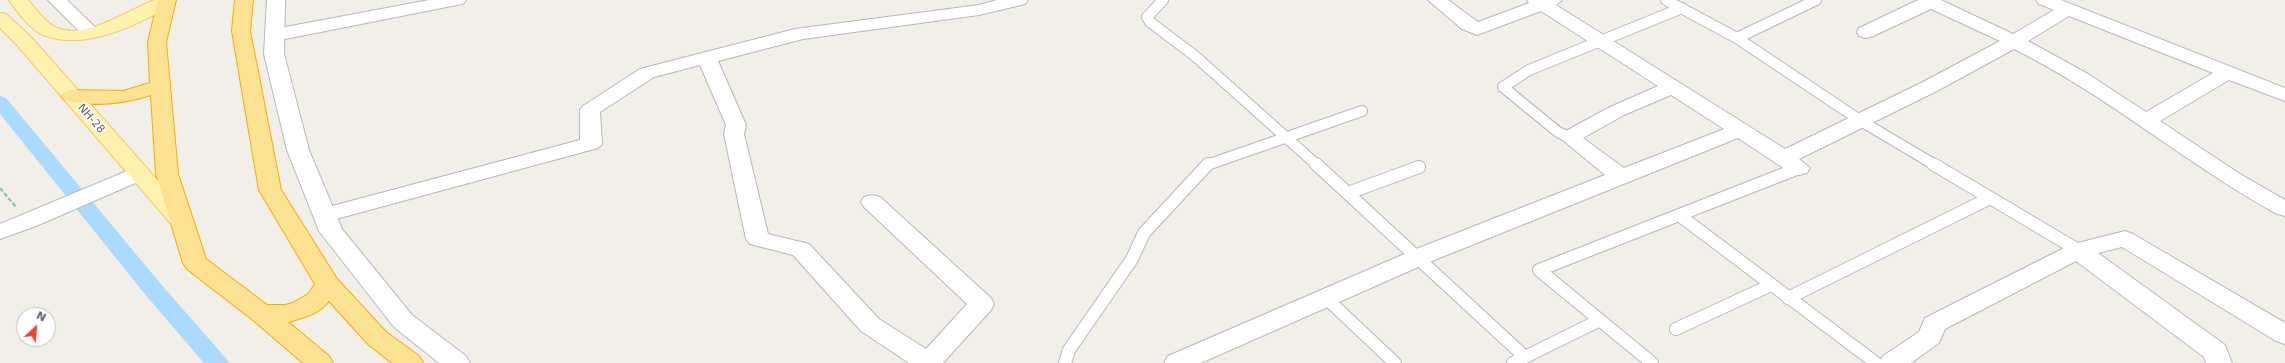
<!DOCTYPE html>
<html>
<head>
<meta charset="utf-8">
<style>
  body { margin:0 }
  #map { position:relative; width:2285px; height:363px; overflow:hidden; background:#f1efe8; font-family:"DejaVu Sans",sans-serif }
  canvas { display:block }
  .north { position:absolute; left:16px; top:307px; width:40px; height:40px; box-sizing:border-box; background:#fff; border:1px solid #bfc1c3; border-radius:50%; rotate:26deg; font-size:11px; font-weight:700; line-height:16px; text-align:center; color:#5f6368 }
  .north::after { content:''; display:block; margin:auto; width:14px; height:18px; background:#ea4335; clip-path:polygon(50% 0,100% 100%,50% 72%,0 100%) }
</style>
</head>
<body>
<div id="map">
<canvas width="2285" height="363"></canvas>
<div class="north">N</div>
</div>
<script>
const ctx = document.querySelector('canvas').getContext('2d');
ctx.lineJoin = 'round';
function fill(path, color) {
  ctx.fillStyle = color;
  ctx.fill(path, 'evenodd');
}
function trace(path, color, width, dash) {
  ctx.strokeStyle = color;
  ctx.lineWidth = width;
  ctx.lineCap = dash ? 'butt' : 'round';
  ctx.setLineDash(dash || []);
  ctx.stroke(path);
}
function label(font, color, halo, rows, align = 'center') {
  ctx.font = font + ' "DejaVu Sans",sans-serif';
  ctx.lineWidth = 3;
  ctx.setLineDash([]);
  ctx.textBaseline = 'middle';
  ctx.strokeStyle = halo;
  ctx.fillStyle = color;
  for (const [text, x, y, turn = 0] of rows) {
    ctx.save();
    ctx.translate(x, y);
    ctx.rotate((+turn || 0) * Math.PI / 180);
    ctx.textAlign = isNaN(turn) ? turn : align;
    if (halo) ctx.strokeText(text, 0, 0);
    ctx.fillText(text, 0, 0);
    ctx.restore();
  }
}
const canal = new Path2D(`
  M0 96 6 98 160 283 230 363H204L144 293 0 114Z`);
const path = new Path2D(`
  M0 188 16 207`);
const laneFar1 = new Path2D(`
  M1163 0 1147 17 1150 22 1195 56 1317 165
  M1666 0 1737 38 1861 121 1935 165
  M1737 38 1816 0
  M1569 137 1558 132 1503 87 1529 70 1682 8
  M1207 165 1362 111`);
const lane = new Path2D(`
  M1316 164 1525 357
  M1933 164 2078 250
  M1348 193 1419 167
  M1679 215 1876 363
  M1326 298 1395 363
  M1788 298 1990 198
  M1676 329 1771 285
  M1065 363 1069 350 1132 259 1144 233 1208 164
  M1513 363 1600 320
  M1652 363 1539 270 1799 168`);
const street = new Path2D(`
  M429 0H466L463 4 457 5 275 41 268 39 266 35 268 31 275 29Z
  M997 0H1028L1025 4 979 15 803 39 718 61 746 125 744 134 768 234 809 244 879 319 926 349 967 304 864 207 861 202 864 197 872 195 880 197 991 298 994 304 991 310 943 363H909L861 331 793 255 750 244 746 239 724 134 726 125 700 65 654 77 600 112 602 144 598 148 325 222 317 220 314 215 317 210 580 140V110L583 106 640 69 795 29 979 5Z
  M1428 0H1448L1478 22 1529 3 1527 0H1562L1556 5 1785 149 1921 83 2000 41 1931 9 1873 36 1866 38 1859 36 1857 32 1859 28 1918 0H1941L2013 34 2054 10 2039 4 2036 0H2061L2285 88V101L2229 80 2160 121 2240 174 2285 200V216L2277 214C2186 164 2107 95 2014 49L1935 92 1799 159 1810 168 1807 173 1799 175 1791 173 1738 138 1432 261 1201 363H1164L1168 356 1416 249 1605 175 1559 137 1562 133 1610 107 1658 86 1541 11 1477 35 1462 29ZM2069 16 2213 73 2146 112 2088 74 2028 41ZM1671 95 1724 129 1624 168 1583 138 1624 115Z
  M139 166 147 168 150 173 147 178 36 226 0 239V224Z
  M2125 231 2133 234 2285 323V344L2276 341 2122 247 2098 253 2225 345 2232 363H2206L2204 357 2076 261 1945 329 1939 343 1911 363H1879L1883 356 1919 332 1925 318 2070 245Z`);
const secondary = new Path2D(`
  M48 0H67L99 31 97 35 90 37 83 35Z
  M267 0H285L284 54 309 150 342 229 412 315 466 356 470 363H439L394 327 319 231 287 150 264 54Z`);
const primary = new Path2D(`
  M9 0H28C36 9 46 23 57 28 88 40 128 9 155 0 161 0 168 0 174 0L175 2C170 9 160 12 152 16 120 32 81 48 46 36 32 32 17 12 9 0Z
  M0 13 6 14 31 37 189 216 192 221 189 226 181 228 173 226 17 45 0 28Z`);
const highway = new Path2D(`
  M158 0H176L166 42 178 174 206 259 267 305H285L293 303 308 294 315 284 259 190 232 31 235 0H253L250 31 281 190 337 279 386 332 419 356 423 363H392L368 344 329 301C320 314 302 318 288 322L329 356 333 363H303L253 320 187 269 183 263 156 174 151 95C123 104 93 107 64 100L61 96 64 92 71 90 123 91 150 83 148 42Z`);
const streetNames = [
  ["NH-28",91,119,49]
];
fill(canal, '#aadaff');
trace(laneFar1, '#b5b8bc', 12);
trace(lane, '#b5b8bc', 14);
trace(street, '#b5b8bc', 2);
trace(secondary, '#b6babf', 2);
trace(primary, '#f2c960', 2);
trace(highway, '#f9ab00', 2);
trace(path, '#9cc7a9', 2.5, [4.5, 2]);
trace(laneFar1, '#fff', 10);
trace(lane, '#fff', 12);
fill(street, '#fff');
fill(secondary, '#fff');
fill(primary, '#fff2af');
fill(highway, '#fde293');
label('11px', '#5f6368', '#fff', streetNames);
</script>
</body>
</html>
